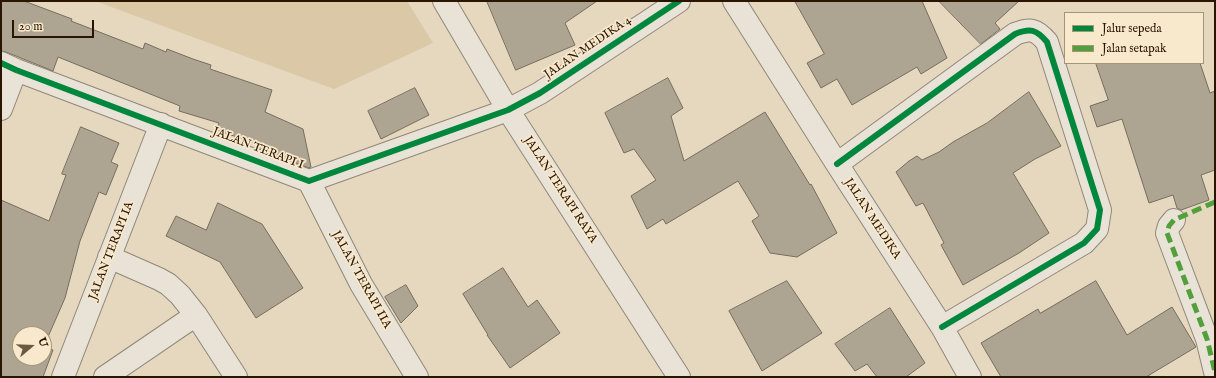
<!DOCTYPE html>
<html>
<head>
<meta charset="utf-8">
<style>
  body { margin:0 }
  #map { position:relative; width:1216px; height:378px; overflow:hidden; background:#e5d8bf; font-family:"IM FELL English",serif }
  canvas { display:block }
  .frame { position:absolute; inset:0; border:2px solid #291500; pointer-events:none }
  .legend { position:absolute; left:1064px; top:12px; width:140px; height:52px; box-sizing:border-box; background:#f8e8cc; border:1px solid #a5947a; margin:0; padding:5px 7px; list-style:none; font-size:12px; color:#291500 }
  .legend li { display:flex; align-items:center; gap:8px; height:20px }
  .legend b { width:20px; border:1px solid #a5947a }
  .north { position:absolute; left:12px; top:326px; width:40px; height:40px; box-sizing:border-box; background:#f8e8cc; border:1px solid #a5947a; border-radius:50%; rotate:71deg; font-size:11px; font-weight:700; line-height:16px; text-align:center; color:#291500 }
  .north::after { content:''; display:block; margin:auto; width:14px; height:18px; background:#6b5943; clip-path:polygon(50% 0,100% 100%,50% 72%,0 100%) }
  .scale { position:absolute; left:12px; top:20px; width:82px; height:18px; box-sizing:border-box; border:2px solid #291500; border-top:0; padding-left:5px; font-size:12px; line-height:14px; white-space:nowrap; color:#291500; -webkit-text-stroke:3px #f8e8cc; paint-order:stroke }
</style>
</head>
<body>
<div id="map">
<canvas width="1216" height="378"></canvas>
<div class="frame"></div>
<ul class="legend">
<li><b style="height:5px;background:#00873e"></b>Jalur sepeda</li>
<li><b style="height:5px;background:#51a03c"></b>Jalan setapak</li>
</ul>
<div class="north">U</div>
<div class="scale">20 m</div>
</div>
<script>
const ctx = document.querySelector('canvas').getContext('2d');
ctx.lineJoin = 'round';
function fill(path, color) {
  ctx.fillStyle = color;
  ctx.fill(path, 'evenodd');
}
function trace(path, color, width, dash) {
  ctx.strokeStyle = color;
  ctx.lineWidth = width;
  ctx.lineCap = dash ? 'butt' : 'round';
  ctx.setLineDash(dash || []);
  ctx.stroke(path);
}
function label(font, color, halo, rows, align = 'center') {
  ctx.font = font + ' "IM FELL English",serif';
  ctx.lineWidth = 3.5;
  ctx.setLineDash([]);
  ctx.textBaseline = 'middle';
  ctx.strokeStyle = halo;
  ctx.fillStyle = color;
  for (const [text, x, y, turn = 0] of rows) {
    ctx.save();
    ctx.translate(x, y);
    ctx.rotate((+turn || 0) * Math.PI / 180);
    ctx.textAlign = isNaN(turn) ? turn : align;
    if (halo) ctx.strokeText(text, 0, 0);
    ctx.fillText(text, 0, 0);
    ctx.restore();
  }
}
const green = new Path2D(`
  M95 1H407L433 43 334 89Z`);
const building = new Path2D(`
  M1 1H24L72 19 71 21 143 49 145 43 166 52 167 49 193 59 211 65 210 69 272 90 265 112 303 129 311 167 309 168 256 148 258 144 216 130 219 123 179 111 180 106 58 57 53 71 6 52 1 51Z
  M487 1H597L565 23 575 45 516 70Z
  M795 1H922L947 58 921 74 917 67 852 105 837 79 821 88 807 63 824 54Z
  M939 1H1019L995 23 1000 29 981 44Z
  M1096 63H1200L1210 93 1215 91V170L1201 175 1209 200 1181 210 1177 208 1173 195 1149 203 1122 119 1097 127 1090 106 1108 100Z
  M668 78 683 108 671 116 684 161 765 112 810 185 811 184 837 233 797 257 770 253 752 221 759 216 738 181 666 224 663 219 647 229 631 196 656 180 634 149 624 153 605 113Z
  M415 88 429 115 381 139 368 111Z
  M1029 92 1061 146 1035 159 1013 173 1049 233 1019 253 963 285 941 245 944 243 923 203 916 206 896 172 909 161 917 156 922 160 939 152 953 142 987 123Z
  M81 127 119 143 111 162 118 165 106 195 99 192 80 241 65 298 44 346 53 350 43 377H1V200L49 221 66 175 62 174ZM20 334H44V358H20Z
  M218 203 262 224 303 288 256 318 220 262 166 236 176 216 206 230Z
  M503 268 528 307 537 300 560 333 510 368 487 335H488L463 294Z
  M787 281 822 333 762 371 729 311Z
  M1096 281 1127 335 1172 307 1196 347 1146 377H1001L981 343 1038 309 1040 313Z
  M406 285 418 306 401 323 385 297Z
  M890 308 925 363 906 377H877L867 364 855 371 835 344Z`);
const street = new Path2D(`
  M444 1 508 110 679 377
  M734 1 837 164 942 327 970 377
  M1 63 16 70 309 181 508 110 540 93 679 1
  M1 109 16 70
  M837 164 1015 34C1030 28 1036 29 1047 42L1100 210 1097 229 1084 243 942 327
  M309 181 361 284 417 377
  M1174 220 1169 226 1167 233 1207 339 1215 372
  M109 257 159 279 168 284 180 295 196 315 236 377
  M63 377 161 124
  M105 377 196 315`);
const quiet = new Path2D(`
  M1215 202 1174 220 1169 226 1167 233 1207 339 1215 372`);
const cycleway = new Path2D(`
  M1 63 16 70 309 181 508 110 540 93 679 1
  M837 164 1015 34C1030 28 1036 29 1047 42L1100 210 1097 229 1084 243 942 327`);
const streetNames = [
  ["JALAN MEDIKA 4",588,48,-34],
  ["JALAN TERAPI I",258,149,21],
  ["JALAN TERAPI RAYA",560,190,57],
  ["JALAN MEDIKA",872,219,57],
  ["JALAN TERAPI IA",112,251,-69],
  ["JALAN TERAPI IIA",361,280,61]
];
fill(green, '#dac8a6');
fill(building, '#aea492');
trace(building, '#766d5d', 1);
trace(street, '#918777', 24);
trace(street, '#e9e2d6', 22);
trace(quiet, '#51a03c', 5, [10, 5]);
trace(cycleway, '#00873e', 6);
label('12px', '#291500', '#f8e8cc', streetNames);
</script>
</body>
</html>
